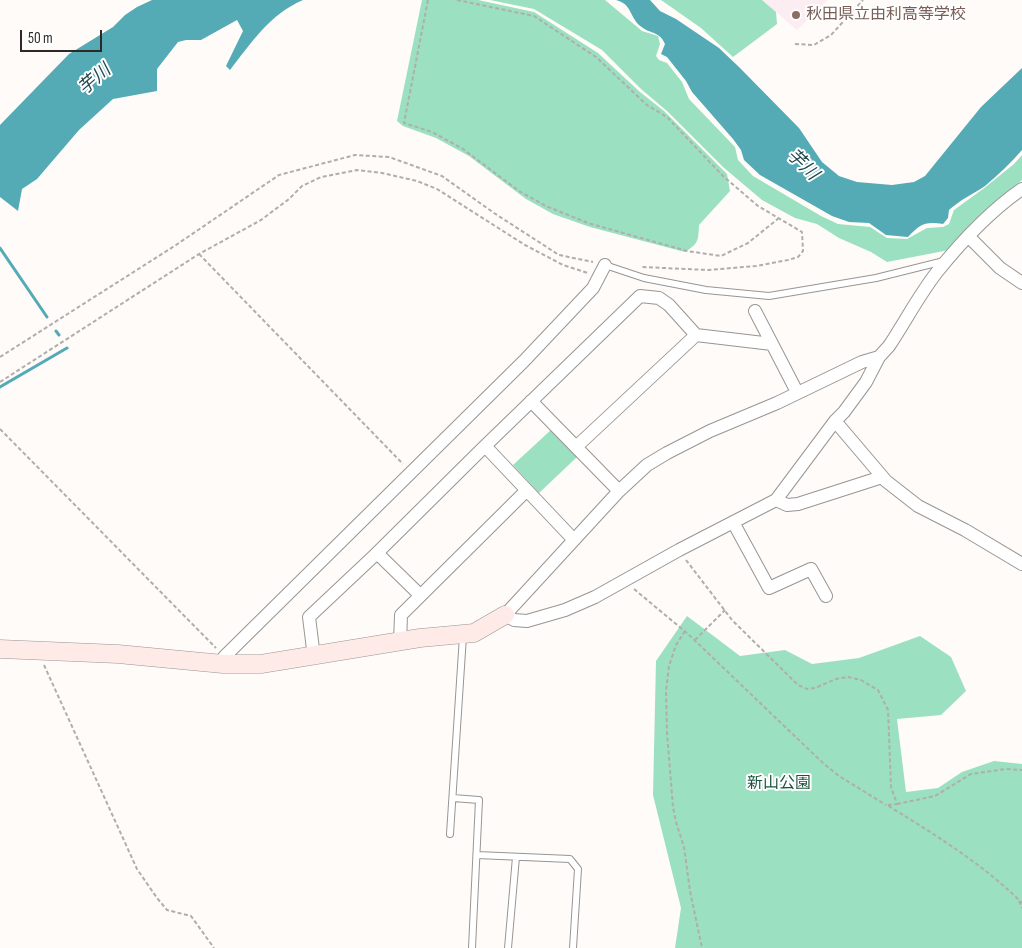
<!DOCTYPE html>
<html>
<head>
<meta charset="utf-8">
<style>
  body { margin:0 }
  #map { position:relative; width:1022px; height:948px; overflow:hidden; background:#fefbf8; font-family:"Sofia Sans Condensed",sans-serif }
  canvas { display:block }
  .scale { position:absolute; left:20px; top:30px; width:82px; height:22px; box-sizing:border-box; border:2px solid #2b2a29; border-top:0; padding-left:6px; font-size:15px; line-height:18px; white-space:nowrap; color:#2b2a29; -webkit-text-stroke:4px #fff; paint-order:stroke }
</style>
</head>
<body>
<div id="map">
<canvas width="1022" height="948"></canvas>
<div class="scale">50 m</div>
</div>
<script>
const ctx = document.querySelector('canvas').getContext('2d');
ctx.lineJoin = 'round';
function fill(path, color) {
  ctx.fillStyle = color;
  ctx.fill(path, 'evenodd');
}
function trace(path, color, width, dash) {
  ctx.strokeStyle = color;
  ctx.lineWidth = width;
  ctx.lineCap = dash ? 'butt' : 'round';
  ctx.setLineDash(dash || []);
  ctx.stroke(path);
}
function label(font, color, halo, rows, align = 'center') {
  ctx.font = font + ' "Sofia Sans Condensed","Noto Sans JP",sans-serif';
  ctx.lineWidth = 4;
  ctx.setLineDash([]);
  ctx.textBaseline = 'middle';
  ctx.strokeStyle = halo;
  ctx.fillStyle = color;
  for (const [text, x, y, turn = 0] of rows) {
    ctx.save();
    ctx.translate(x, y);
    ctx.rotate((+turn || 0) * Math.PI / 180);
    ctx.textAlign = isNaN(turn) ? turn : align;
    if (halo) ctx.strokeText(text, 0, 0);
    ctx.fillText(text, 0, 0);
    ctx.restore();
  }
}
const education = new Path2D(`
  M762 0H828L797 30Z`);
const green = new Path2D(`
  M422 0H478L534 12 598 53 640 92 664 111 727 174 730 191 699 225C698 241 699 243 685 252L590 227 553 214 526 199 469 156 436 138 403 126 397 121Z
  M490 0H605L642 31 658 36 660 44 656 56 659 60 667 63 682 82 689 99 735 147 738 160 753 176 821 216 838 224 870 227 887 238 907 239 927 228 943 227 949 224 954 210 983 189 1014 164 1022 155V180L986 210 949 250 887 262 871 252 839 238 817 224 795 218 762 200 723 167 667 111 641 89 602 50 534 9Z
  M661 0H762L776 12 777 24 733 57 701 28Z
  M552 429 577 457 539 493 513 465Z
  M687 616 740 656 785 650 812 664 859 658 920 636 951 657 966 691 941 715 897 719 906 792 938 788 962 772 994 761 1022 764V948H675L681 908 653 795 656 661Z`);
const water = new Path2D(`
  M152 0H303C270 14 252 42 230 70L226 66 243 31 237 20 201 40H186L178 42 157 69V91L113 99 79 130 37 179 22 189 18 211 0 197V125L69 54 113 27 125 15 137 7Z
  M616 0H650L660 11 676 19 719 48 740 68 799 128 822 162 839 176 857 182 892 185 914 182 925 176 981 107 1022 68V150C1011 163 998 175 985 186 973 194 960 200 949 210L948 218 943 224C925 221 920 224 908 237L886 235 869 223 849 222 832 216 760 175 744 160 741 150 733 139 692 92 686 81 667 57 661 54 665 44C660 32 652 34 643 28 628 18 634 5 616 0Z`);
const stream = new Path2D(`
  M0 248 47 317
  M56 331 59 335
  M0 387 67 348`);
const path = new Path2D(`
  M428 0 404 123 432 132 463 149 519 191 546 206 588 223 687 251 721 256 748 243 779 218
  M457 0 534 16 596 57 647 105 667 117 723 176 758 206 802 232 803 251 798 257 788 260 756 266 708 270 642 267
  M795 44 814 45 831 35 863 0
  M199 254 403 464
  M0 357 176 245 279 175 355 155 389 157 442 176 494 213 559 255 593 262
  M0 382 199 254 261 220 289 199 302 186 321 177 357 170 382 173 417 181 437 189 525 245 563 265 588 273
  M0 429 216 648
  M686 560 732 620 798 685 807 689 815 688 836 679 848 677 861 680 878 690 888 710 891 787 897 804 887 805C934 834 983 864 1022 903
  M634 589 688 634 824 764 839 776 886 805
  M685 631 676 645 669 666 666 691 667 733 673 807 676 822 684 847 690 891 702 948
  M695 640 725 610
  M44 665 137 869 157 898 167 910 191 916 214 948
  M897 804 935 796 971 774 1006 769 1022 770
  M1019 901 1022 908`);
const lane = new Path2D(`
  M605 265 644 278 706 290 769 296 876 278 944 261
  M453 798 479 800 472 948
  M450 834 463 636
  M477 855 570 859 578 869 573 948
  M508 948 516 857`);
const street = new Path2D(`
  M968 236 1000 268 1022 283
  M755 311 797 392
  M879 357 862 362 777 403 710 431 667 453 647 465 619 491 505 615 514 620 527 621 565 610 595 597 679 550 776 500 835 421 844 412 866 382 879 357 889 346C905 322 919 295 937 272 962 241 990 211 1022 189
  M531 401 619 491
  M835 421 886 481 918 506 965 530 1022 564
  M576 447 696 335
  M776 500 787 505 798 504 882 477
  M733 522 769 588 811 569 826 596
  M574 540 485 446 640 296 659 298 669 305 696 335 772 344
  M377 553 420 595
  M400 643 401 615 526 491
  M314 657 309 617 377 553 485 446
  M223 664 224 657 524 361 593 288 605 265`);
const secondary = new Path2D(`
  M0 649 118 654 223 664H261L420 638 474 633 505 615`);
const markers = [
  [796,15,5,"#8d6e63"]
];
const educationNames = [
  ["秋田県立由利高等学校",806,15]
];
const parkNames = [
  ["新山公園",779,784]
];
const waterNames = [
  ["芋川",95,80,-41],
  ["芋川",802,165,44]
];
fill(education, '#fcedf2');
fill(green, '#9be0c0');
fill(water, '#54abb6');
trace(stream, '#54abb6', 3);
trace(lane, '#989593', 8);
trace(street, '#989593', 14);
trace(secondary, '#989593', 19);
trace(path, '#b0aeac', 2, [4, 2.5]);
trace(lane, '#fff', 6);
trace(street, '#fff', 12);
trace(secondary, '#feeae6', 18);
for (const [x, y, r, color] of markers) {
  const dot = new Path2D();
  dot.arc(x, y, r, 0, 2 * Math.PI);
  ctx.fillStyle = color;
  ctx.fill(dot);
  trace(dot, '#fff', 2);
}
label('16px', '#785e54', '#fff', educationNames, 'left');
label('16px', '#1c543e', '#fff', parkNames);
label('italic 18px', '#21494e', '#fff', waterNames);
</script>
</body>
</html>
